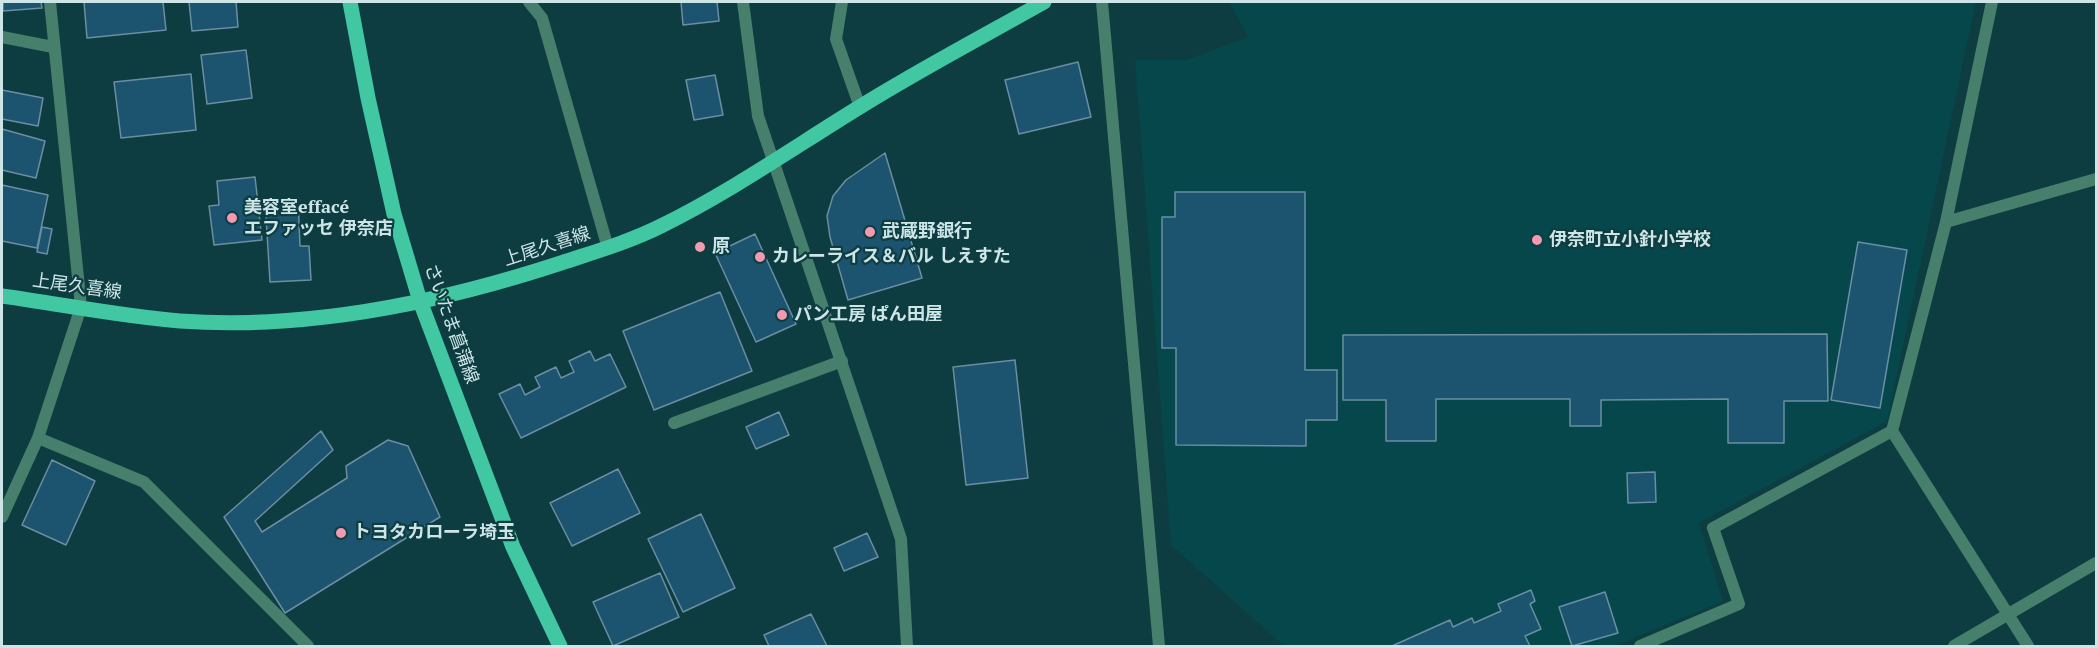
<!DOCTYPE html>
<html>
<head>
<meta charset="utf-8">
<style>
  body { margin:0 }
  #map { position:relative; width:2098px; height:648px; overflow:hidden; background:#0d3d41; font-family:"PT Serif",serif }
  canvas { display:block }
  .frame { position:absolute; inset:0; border:3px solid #cde5e7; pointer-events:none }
</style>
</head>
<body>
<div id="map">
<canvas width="2098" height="648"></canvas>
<div class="frame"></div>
</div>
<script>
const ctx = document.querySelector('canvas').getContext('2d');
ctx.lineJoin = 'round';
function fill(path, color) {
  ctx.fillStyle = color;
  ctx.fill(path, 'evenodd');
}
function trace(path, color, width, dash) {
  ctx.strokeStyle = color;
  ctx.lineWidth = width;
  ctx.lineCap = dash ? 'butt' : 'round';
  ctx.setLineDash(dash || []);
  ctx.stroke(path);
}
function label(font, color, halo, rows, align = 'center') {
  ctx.font = font + ' "PT Serif","Noto Sans JP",serif';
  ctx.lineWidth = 4.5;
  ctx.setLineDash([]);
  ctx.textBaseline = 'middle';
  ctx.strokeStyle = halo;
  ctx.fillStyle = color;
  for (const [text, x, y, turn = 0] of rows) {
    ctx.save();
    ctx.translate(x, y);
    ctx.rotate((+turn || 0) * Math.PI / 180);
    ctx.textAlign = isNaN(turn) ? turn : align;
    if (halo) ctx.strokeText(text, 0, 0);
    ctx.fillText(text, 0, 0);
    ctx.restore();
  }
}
const built = new Path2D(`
  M1229 2H1976L1887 421 1699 523 1723 601 1614 646H1284L1171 545 1135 60H1186L1248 37Z`);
const building = new Path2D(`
  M3 2H41L42 8 3 11Z
  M84 2H163L166 30 87 38Z
  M189 2H236L238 27 192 31Z
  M681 2H717L719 21 683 25Z
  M246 50 252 98 207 104 201 55Z
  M1078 62 1091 117 1019 134 1005 80Z
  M191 74 196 130 121 138 114 82Z
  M715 75 723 115 694 120 686 80Z
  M2 90 43 98 38 126 2 119Z
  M2 129 45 141 36 178 2 170Z
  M885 153 922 278 848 300 830 237 827 216 833 196 846 180Z
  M255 177 262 240 214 245 209 206 219 205 217 181Z
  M2 185 48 195 37 248 2 241Z
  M1175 192H1305V370H1337V420H1306V446L1176 445V348H1162V217H1175Z
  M298 198 300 246H309L311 280 270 282 265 200Z
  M42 227 52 229 47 254 37 252Z
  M755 234 796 324 756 342 715 253Z
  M1858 242 1907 250 1880 408 1831 400Z
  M720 292 752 371 654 410 623 331Z
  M1827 334 1828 401H1784V443H1728V399L1601 400V426H1570V399H1436V441H1386V400H1343V335Z
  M590 351 595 361 610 354 626 387 521 438 499 394 520 384 525 395 540 387 535 377 556 367 561 378 574 372 569 361Z
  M1015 360 1028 478 966 485 953 367Z
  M779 412 789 435 756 449 746 427Z
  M321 431 333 450 255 521 262 532 347 478 346 466 388 440 408 446 440 517 285 613 224 517Z
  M52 460 95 481 66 545 22 525Z
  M618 469 640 513 572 546 550 503Z
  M1655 472 1656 502 1628 503 1627 473Z
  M701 514 735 588 683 612 648 539Z
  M867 533 878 557 844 571 834 548Z
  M660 573 679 617 613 646 593 602Z
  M1531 590 1535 601 1530 604 1541 629 1525 636 1530 646H1392L1450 620 1453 627 1472 618 1474 623 1501 611 1498 604Z
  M1605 592 1618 633 1572 646 1559 607Z
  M811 614 827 646H769L764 635Z`);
const minor = new Path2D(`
  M529 2 542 18 608 248
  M743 2 758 116 901 539 907 646
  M842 2 836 39 860 107
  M1102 2 1159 646
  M1992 2 1946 222 1892 431 2028 646
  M2 37 53 47
  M1946 222 2096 179
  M674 423 842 361
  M38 438 144 482 308 646
  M2 517 38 438 81 307 50 2
  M1640 646 1739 604 1713 528 1892 431
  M1954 646 2096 563`);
const primary = new Path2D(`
  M350 2 368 98 394 214 420 301 513 547 560 646
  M2 296C60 304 120 316 180 321 306 330 442 302 561 263 594 252 629 242 661 226 730 192 793 148 858 108 919 70 982 37 1044 2`);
const markers = [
  [232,218,6,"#f29aaf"],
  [870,232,6,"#f29aaf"],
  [1537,240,6,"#f29aaf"],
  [700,247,6,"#f29aaf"],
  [760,257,6,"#f29aaf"],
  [782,315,6,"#f29aaf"],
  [341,533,6,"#f29aaf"]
];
const poiNames = [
  ["美容室effacé",244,208],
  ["エファッセ 伊奈店",244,229],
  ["武蔵野銀行",882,232],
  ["伊奈町立小針小学校",1549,240],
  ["原",712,247],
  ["カレーライス＆バル しえすた",772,257],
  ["パン工房 ぱん田屋",794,315],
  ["トヨタカローラ埼玉",353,533]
];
const streetNames = [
  ["上尾久喜線",547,247,-18],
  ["上尾久喜線",77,287,8],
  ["さいたま菖蒲線",451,324,70]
];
fill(built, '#05474b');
fill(building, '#1c536e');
trace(building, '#6b8ea3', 1.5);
trace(minor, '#467f6c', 12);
trace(primary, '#41c7a1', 15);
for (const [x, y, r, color] of markers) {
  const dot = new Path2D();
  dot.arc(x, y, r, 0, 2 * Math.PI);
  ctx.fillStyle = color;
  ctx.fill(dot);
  trace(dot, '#0d3d41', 2);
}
label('bold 18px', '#cde5e7', '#0d3d41', poiNames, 'left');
label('18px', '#cde5e7', '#0d3d41', streetNames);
</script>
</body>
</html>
